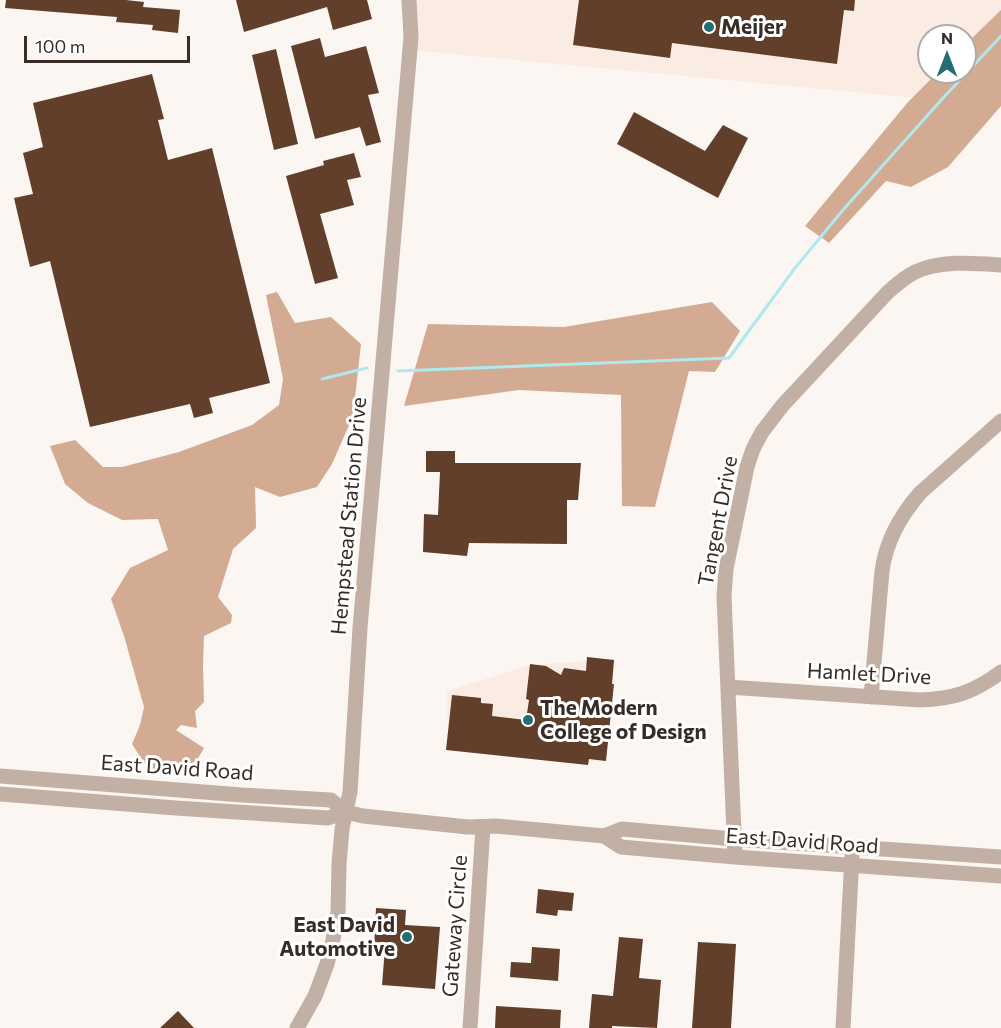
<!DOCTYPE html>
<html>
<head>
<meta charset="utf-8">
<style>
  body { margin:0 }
  #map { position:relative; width:1001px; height:1028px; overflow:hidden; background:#fcf6f3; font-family:Commissioner,sans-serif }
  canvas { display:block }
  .north { position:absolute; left:917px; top:24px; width:60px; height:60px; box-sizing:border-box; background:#fff; border:2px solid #afaba8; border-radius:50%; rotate:0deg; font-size:16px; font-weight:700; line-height:24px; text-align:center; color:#382d26 }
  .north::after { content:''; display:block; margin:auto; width:21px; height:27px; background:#236e73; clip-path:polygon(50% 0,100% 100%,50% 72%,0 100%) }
  .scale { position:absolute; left:24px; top:36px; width:166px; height:27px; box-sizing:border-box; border:3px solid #382d26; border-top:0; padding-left:8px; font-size:18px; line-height:21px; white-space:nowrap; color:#382d26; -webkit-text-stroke:4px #fff; paint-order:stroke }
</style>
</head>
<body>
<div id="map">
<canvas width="1001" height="1028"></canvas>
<div class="north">N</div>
<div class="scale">100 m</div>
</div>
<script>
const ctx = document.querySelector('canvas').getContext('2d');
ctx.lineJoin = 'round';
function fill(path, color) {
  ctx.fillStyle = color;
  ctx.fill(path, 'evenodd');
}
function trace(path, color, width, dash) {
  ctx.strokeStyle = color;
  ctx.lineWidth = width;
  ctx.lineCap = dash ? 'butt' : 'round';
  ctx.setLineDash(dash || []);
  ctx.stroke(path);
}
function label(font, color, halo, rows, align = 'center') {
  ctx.font = font + ' Commissioner,sans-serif';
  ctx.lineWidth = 6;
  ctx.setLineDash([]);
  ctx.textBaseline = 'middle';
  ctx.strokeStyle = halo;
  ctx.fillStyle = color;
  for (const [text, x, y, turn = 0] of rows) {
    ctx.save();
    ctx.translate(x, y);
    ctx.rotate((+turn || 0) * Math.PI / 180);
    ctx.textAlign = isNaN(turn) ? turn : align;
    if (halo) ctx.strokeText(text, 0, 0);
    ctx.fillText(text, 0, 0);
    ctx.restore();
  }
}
const built = new Path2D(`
  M409 0H1001V12L965 48V36H929V72H942L916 98 410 50Z
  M615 659 605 762 448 750 447 691 530 665Z`);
const forest = new Path2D(`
  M1001 10V106L948 167 911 187 886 181 829 243 805 226 908 102 938 72H965V45Z
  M277 292 295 323 331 317 361 344 353 416 332 464 317 487 280 497 255 487 256 528 233 549 218 597 232 615 231 623 204 636 203 665 204 702 195 711 197 728 181 725 176 730 204 748 190 772 148 769 132 744 140 725 144 707 124 636 111 599 130 568 168 550 158 519 122 520 88 503 65 484 50 446 75 440 103 467H122L179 452 252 425 279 405 283 379 266 295Z
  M712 302 740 331 715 372 689 371 655 507 622 506 621 395 519 390 404 406 428 324 564 327Z`);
const stream = new Path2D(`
  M398 371 729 358 795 268 843 210 943 98 1001 36
  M322 379 367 368`);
const building = new Path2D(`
  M6 0H126L144 2 143 7 180 10 178 33 152 30 153 25 116 22 117 17 5 8Z
  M236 0H367L372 19 333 30 327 7 244 32Z
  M579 0H855L854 11 844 10 837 64 672 43 670 58 573 45Z
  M320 38 325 57 366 46 379 93 368 95 381 142 366 146 360 127 315 139 291 46Z
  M276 49 298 144 274 150 252 55Z
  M152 74 164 119 158 120 168 160 212 148 270 383 209 398 213 413 194 418 190 404 90 427 50 261 30 267 14 198 33 194 23 153 43 147 33 103Z
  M634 112 705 151 723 125 748 138 718 198 617 144Z
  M354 153 361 177 347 180 354 205 320 214 338 278 315 284 286 176 324 165 323 161Z
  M426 451H455V463H581L578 500H567V544L469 543 467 556 423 552 424 514 438 515 440 472H426Z
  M587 657 614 660 612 684H614L606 761 589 759 588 765 446 750 452 695 481 698V703L493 704 492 716 526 720 529 700 526 699 530 664 546 666 561 675 564 668 586 671Z
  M538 889 574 893 572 911 558 910 557 916 536 913Z
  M376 908 406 910 405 925 440 927 435 989 382 985 385 948H374Z
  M619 937 643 939 639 978 661 980 657 1028 612 1026V1028H589L592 994 613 996Z
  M698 942 736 944 731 1028H692Z
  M532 947 560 949 558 981 510 977 511 962 531 963Z
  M496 1006 561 1010 560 1028H495Z
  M178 1011 194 1028H160Z`);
const minor = new Path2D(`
  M728 687 920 700C954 699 974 692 1001 672
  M871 697 882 571C886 541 900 516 920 493L1001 421
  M0 776 242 795 331 800 346 812 363 816 468 827 496 826 604 836 622 829 734 839 1001 857
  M0 794 176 808 328 818 346 812
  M604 836 621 847 735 857 1001 876
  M735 857 724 596 726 569 747 467 753 449 762 432 782 406 888 292C897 284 905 277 915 272 941 260 973 263 1001 265
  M297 1028 315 996 327 964 333 940 338 912 339 864 342 829 350 792 360 628 411 37 409 0
  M470 1028 483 827
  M843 1028 852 856`);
const markers = [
  [709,27,6,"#236e73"],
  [528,720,6,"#236e73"],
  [407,937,6,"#236e73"]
];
const poiNames = [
  ["Meijer",721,27],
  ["The Modern",540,708],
  ["College of Design",540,732],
  ["East David",395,925,"right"],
  ["Automotive",395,949,"right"]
];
const streetNames = [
  ["Hempstead Station Drive",349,516,-85],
  ["Tangent Drive",718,521,-79],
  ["Hamlet Drive",869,674,3],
  ["East David Road",177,768,4],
  ["East David Road",802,841,4],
  ["Gateway Circle",455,926,-86]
];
fill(built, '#fbece3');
fill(forest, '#d3aa92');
trace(stream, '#afe9ed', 3);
fill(building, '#613f2a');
trace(minor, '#c3b0a5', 15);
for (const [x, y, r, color] of markers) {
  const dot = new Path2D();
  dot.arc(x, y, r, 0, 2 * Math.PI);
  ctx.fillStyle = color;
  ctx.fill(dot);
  trace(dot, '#fff', 2);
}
label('bold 21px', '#382d26', '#fff', poiNames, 'left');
label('21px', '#382d26', '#fff', streetNames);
</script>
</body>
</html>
